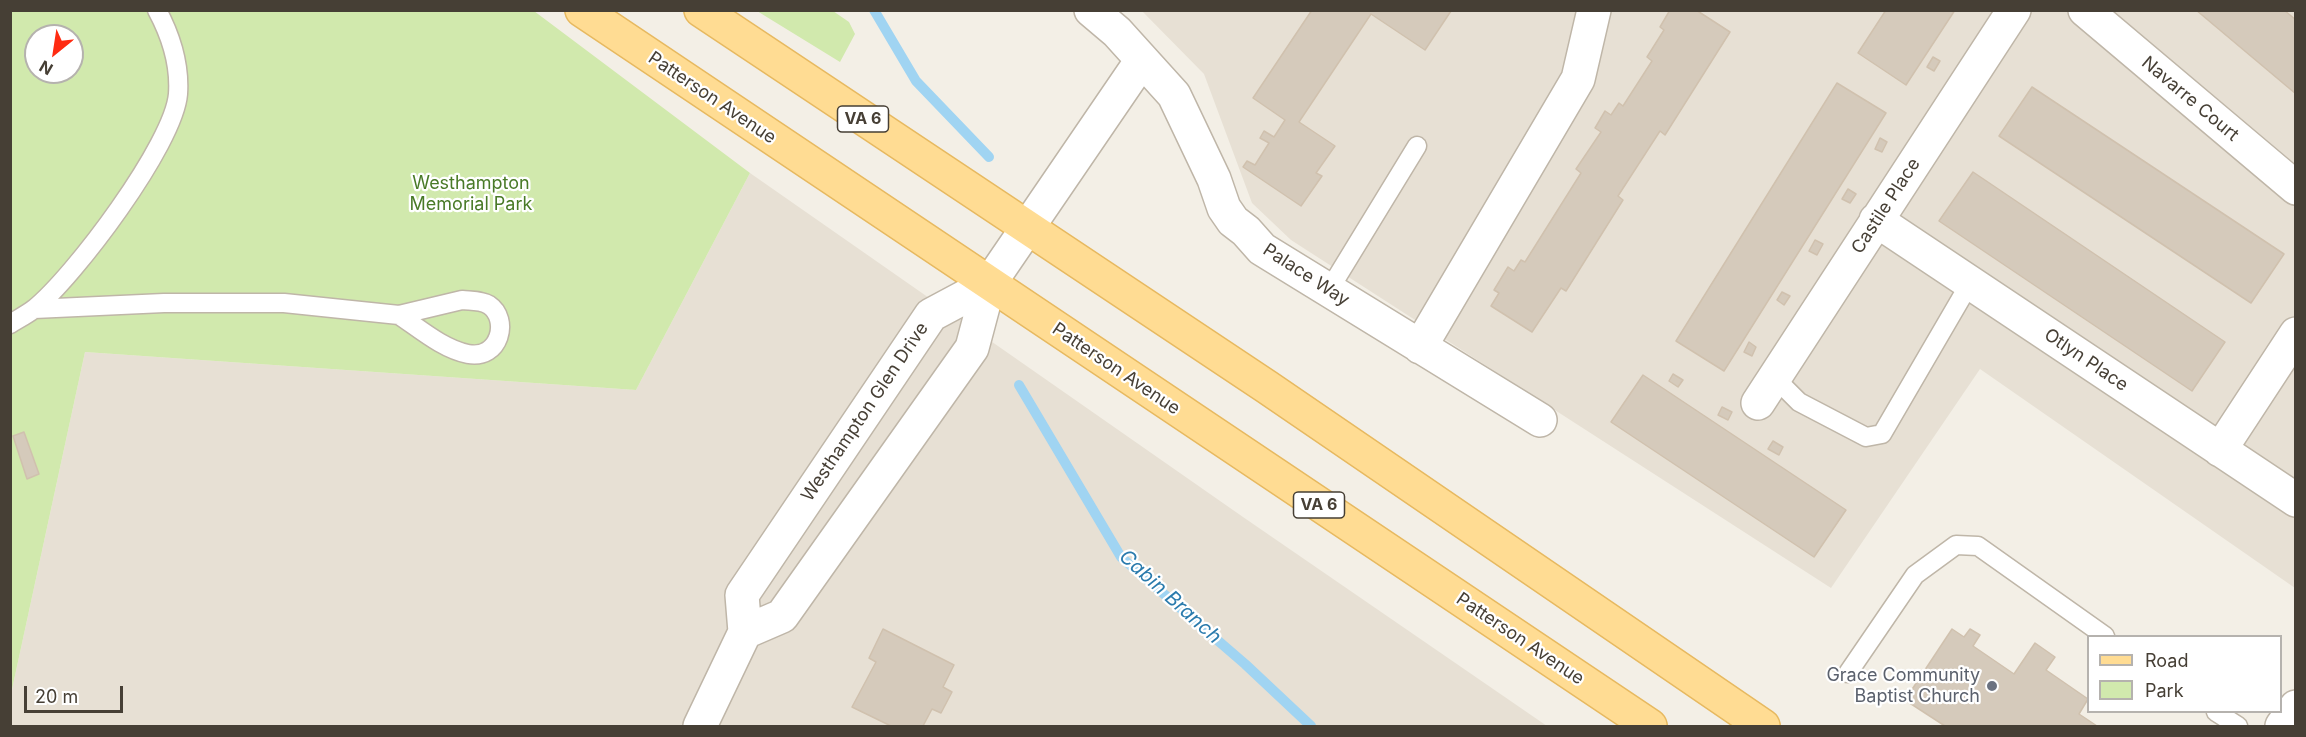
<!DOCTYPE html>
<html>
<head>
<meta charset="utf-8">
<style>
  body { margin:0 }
  #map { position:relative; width:2306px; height:737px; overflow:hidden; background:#f3efe6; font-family:Inter,sans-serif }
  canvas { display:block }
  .frame { position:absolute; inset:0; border:12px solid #463f35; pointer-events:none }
  .legend { position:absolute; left:2087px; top:635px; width:195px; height:78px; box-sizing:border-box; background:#fff; border:2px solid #b5b2ae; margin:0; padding:8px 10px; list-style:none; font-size:18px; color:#463f35 }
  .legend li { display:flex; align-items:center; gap:12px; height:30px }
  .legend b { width:30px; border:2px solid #b5b2ae }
  .north { position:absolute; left:24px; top:24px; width:60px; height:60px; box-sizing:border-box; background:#fff; border:2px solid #b5b2ae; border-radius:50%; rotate:210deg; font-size:16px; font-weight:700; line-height:24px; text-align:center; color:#463f35 }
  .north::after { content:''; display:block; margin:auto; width:21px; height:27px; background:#ff2b11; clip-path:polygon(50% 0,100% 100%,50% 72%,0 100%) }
  .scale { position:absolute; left:24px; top:686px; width:99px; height:27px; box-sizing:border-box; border:3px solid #463f35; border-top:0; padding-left:8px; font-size:18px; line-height:21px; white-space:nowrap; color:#463f35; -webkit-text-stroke:4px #fff; paint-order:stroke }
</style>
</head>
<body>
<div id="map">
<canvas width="2306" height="737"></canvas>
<div class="frame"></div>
<ul class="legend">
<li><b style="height:8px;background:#ffdc93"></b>Road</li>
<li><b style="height:16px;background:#d1e9ad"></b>Park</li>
</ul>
<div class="north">N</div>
<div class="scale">20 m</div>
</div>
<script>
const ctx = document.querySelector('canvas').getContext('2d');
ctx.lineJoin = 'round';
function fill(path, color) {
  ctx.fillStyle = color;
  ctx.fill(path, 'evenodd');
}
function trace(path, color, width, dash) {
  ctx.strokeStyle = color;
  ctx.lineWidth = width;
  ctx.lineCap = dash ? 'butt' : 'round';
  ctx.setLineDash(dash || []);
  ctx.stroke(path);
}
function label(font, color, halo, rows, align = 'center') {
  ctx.font = font + ' Inter,sans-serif';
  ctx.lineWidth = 4.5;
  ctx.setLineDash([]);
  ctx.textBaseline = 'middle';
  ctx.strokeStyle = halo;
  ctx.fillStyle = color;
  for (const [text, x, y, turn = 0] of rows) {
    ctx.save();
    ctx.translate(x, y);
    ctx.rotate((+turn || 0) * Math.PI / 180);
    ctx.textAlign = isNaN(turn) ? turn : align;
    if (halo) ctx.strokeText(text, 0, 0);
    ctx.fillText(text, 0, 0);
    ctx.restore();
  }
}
const residential = new Path2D(`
  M1142 11H2295V588L1980 369 1831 588 1291 240 1252 203 1204 74Z
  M750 173 1243 517 1547 726H11V694L85 352 636 390Z`);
const green = new Path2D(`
  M11 11H534L750 173 636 390 85 352 11 694ZM36 36H72V72H36Z
  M757 11H833L849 22 855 34 840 62Z`);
const stream = new Path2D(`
  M874 10 916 81 989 157
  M1019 385 1121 557 1245 664 1311 726`);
const building = new Path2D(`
  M1312 10 1451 11 1425 50 1371 14 1299 122 1335 146 1316 173 1322 176 1301 206 1243 167 1247 161 1255 165 1269 143 1260 138 1264 131 1274 137 1285 120 1253 98Z
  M1670 10H1696L1730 32 1665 135 1660 131 1618 196 1623 200 1566 291 1561 288 1532 332 1491 306 1499 293 1494 290 1508 267 1514 271 1521 260 1525 262 1581 173 1576 169 1601 132 1595 128 1605 111 1611 115 1619 103 1623 106 1652 61 1647 57 1664 30 1660 27Z
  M1886 10H1955L1906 85 1858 53Z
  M2196 10H2284L2296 20V94Z
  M1933 57 1940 61 1934 71 1927 67Z
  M1837 83 1886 113 1724 371 1676 341Z
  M2032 87 2284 254 2251 303 1999 136Z
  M1880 138 1887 142 1882 152 1875 149Z
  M1973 172 2225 342 2192 391 1939 221Z
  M1848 189 1856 194 1850 203 1842 199Z
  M1815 240 1823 244 1817 255 1809 251Z
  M1782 292 1790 296 1784 305 1777 300Z
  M1749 342 1756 347 1752 356 1744 352Z
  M1673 374 1683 380 1678 387 1669 381Z
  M1643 375 1846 510 1814 557 1611 422Z
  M1722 407 1732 412 1728 420 1718 415Z
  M24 432 39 474 27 479 13 436Z
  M1773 441 1783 447 1779 455 1768 449Z
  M883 629 954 665 943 687 952 692 941 713 932 709 923 726H891L852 707 876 662 869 658Z
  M1952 629 1964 637 1970 629 1980 635 1973 646 2014 674 2035 643 2055 657 2046 670 2088 699 2079 714 2097 726H1945L1905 700Z`);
const service = new Path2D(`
  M1329 290 1417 146
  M462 300C471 301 481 300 489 305 510 319 500 360 468 354 443 349 420 329 399 315Z
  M34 309 164 303H284L399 315
  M10 324C18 319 26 315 34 309 74 277 174 144 178 94 180 65 171 36 157 10
  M1775 378 1799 402 1866 437 1882 434 1970 283
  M1848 673 1915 575 1956 545 1978 546 2105 636
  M2216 712 2238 726`);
const minor = new Path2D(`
  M1091 10 1117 32 1174 95 1214 179 1224 208 1233 221 1246 231 1262 249 1540 420
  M2085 10 2296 188
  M1876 220 2296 500
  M1420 347 1578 79 1594 10
  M1758 403 2014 10
  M2220 450 2296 334
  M745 632 782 616 972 348 989 284 1142 60
  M700 726 745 632 742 595 931 315 989 284
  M2282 726 2296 707`);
const primary = new Path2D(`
  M582 10 1650 726
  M701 10 1267 387 1763 726`);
const markers = [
  [1992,686,6,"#6b7280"]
];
const shields = [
  [863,119,51],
  [1319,505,51]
];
const shieldNames = [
  ["VA 6",863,119],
  ["VA 6",1319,505]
];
const streetNames = [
  ["Patterson Avenue",712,98,34],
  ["Navarre Court",2190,99,40],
  ["Castile Place",1886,206,-57],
  ["Palace Way",1306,275,33],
  ["Otlyn Place",2086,360,34],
  ["Patterson Avenue",1116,369,34],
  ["Westhampton Glen Drive",865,412,-56],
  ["Patterson Avenue",1520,639,34]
];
const parkNames = [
  ["Westhampton",471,184],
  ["Memorial Park",471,205]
];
const worshipNames = [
  ["Grace Community",1980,676],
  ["Baptist Church",1980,697]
];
const waterNames = [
  ["Cabin Branch",1170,597,42]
];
fill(residential, '#e7e0d4');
fill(green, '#d1e9ad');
trace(stream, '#a0d4f2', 10);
fill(building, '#d5cabb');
trace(building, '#d0c1ae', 1.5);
trace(service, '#bfb6a8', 21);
trace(minor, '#bfb6a8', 36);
trace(primary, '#e7b960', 36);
trace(service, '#fff', 18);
trace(minor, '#fff', 33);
trace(primary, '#ffdc93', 33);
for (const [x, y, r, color] of markers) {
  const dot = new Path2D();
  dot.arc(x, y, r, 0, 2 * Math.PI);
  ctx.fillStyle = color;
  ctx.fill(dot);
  trace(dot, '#fff', 2);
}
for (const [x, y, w] of shields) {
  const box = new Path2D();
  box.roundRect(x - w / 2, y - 13, w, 26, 4.5);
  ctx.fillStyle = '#fff';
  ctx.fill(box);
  trace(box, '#463f35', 1.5);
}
label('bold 16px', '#463f35', null, shieldNames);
label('18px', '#463f35', '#fff', streetNames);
label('18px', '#497a27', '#fff', parkNames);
label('18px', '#5b616d', '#fff', worshipNames, 'right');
label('italic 20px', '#2a7bad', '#fff', waterNames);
</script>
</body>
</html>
